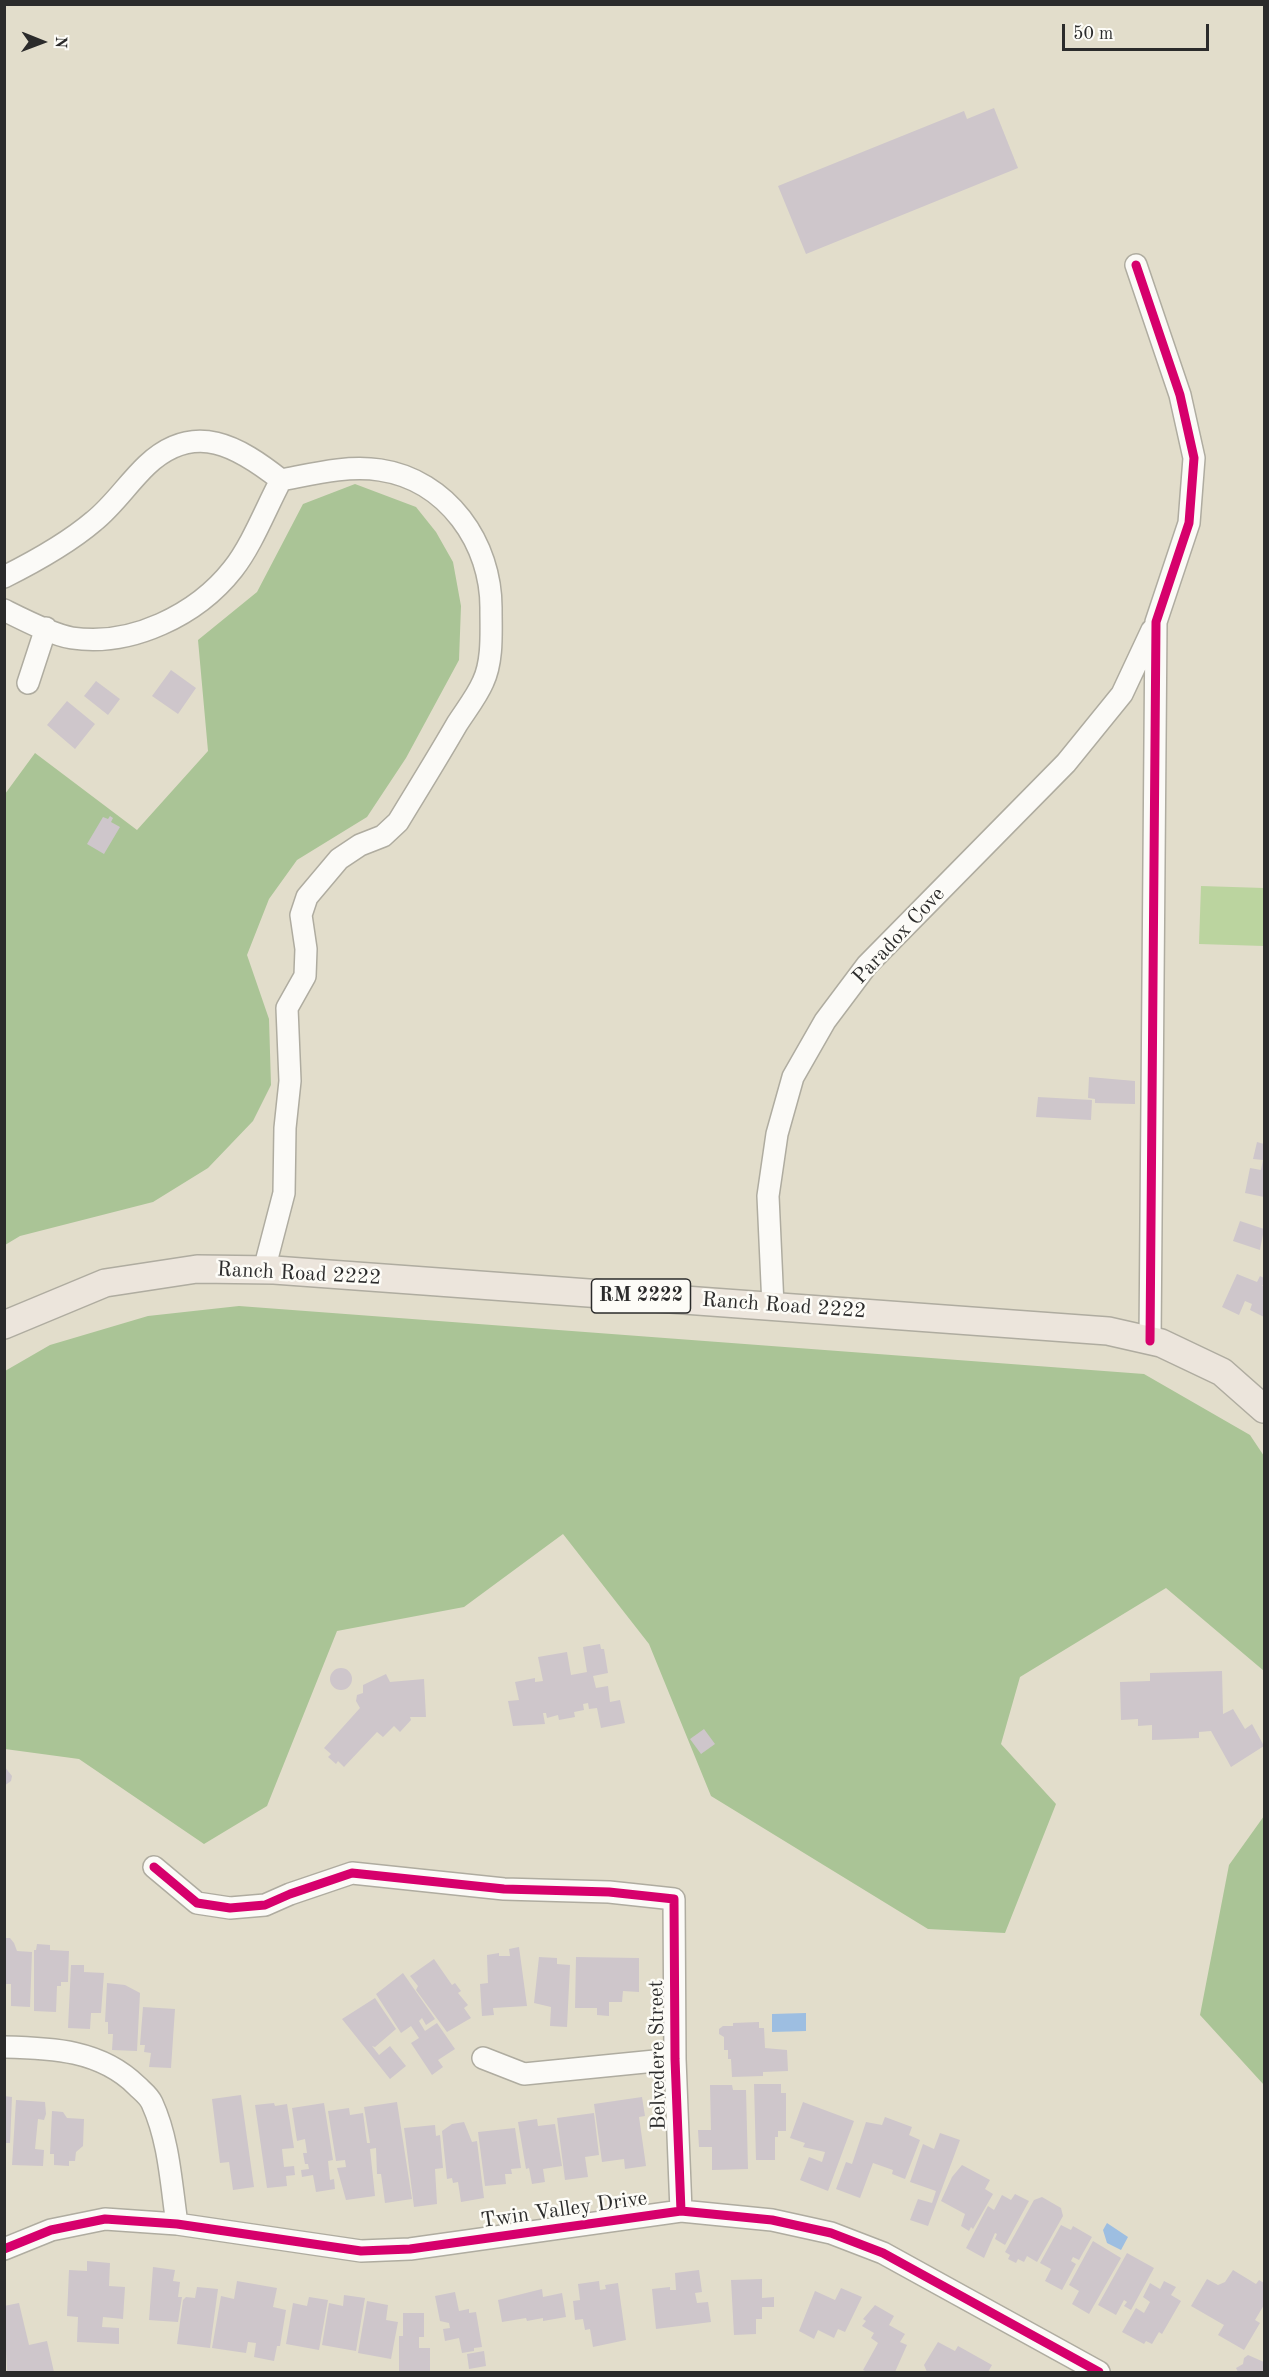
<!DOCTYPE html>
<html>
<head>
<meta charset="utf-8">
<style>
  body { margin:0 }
  #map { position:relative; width:1269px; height:2377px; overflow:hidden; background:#e2ddcb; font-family:"Old Standard TT",serif }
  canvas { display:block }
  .frame { position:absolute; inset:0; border:6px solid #2b2b2b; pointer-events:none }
  .north { position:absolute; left:12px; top:12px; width:60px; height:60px; -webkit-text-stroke:4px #fdfcf7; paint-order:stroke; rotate:91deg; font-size:16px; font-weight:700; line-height:24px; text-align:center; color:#2b2b2b }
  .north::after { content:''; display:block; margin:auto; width:21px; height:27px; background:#2b2b2b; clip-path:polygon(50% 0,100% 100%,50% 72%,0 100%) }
  .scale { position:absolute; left:1062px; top:24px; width:147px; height:27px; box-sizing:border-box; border:3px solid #2b2b2b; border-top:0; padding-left:8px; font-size:18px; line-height:21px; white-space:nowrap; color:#2b2b2b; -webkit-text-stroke:4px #fdfcf7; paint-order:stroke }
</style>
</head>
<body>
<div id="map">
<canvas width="1269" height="2377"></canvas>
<div class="frame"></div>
<div class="north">N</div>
<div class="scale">50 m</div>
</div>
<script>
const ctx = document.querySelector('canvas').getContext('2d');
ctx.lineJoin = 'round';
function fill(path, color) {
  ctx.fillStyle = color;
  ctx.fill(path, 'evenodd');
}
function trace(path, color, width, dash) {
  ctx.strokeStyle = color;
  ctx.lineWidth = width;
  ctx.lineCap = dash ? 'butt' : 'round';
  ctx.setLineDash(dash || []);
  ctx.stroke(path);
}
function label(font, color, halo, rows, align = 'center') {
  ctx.font = font + ' "Old Standard TT",serif';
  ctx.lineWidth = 5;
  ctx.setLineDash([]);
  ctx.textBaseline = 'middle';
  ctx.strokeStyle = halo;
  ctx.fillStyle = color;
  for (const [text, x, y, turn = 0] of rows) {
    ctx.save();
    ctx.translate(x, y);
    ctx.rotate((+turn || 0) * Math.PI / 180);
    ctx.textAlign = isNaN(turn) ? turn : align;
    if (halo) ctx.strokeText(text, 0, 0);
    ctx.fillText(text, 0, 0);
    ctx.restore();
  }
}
const green = new Path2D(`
  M1201 886 1264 888V946L1199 944Z`);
const forest = new Path2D(`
  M355 484 416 507 436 532 453 562 461 606 459 660 406 758 367 817 297 860 269 899 247 955 269 1019 271 1085 253 1121 208 1168 153 1202 20 1236 5 1245V794L35 753 137 830 208 751 198 640 257 592 303 504Z
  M239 1306 1144 1374 1250 1435 1264 1456V1671L1166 1588 1020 1677 1001 1744 1056 1804 1005 1933 928 1929 711 1796 649 1644 563 1534 464 1607 337 1631 267 1806 204 1844 79 1759 5 1749V1371L50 1345 148 1316Z
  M1264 1816V2085L1200 2015 1229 1865Z`);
const water = new Path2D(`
  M806 2013V2031L772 2032V2014Z
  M1107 2223 1128 2237 1121 2250 1107 2243 1103 2230Z`);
const building = new Path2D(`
  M994 108 1018 168 806 254 778 186 964 111 967 119Z
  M171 670 196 688 178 714 152 696Z
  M96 681 120 699 108 715 84 696Z
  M67 701 95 724 75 749 47 725Z
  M110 816 113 818 111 822 120 827 104 854 87 844 103 817 108 819Z
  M1089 1077 1135 1081V1104L1095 1103V1099L1088 1098Z
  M1038 1097 1092 1100 1091 1120 1036 1117Z
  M1257 1142 1264 1144V1197L1245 1193 1250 1168 1261 1170 1263 1160 1253 1159Z
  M1240 1221 1264 1229 1260 1250 1233 1241Z
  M1237 1274 1257 1282 1260 1276 1264 1278V1285H1262L1264 1287V1317L1250 1310 1252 1304 1245 1301 1239 1315 1222 1307Z
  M600 1644 601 1649H604L608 1673 593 1676 596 1688 608 1686 610 1702 620 1700 625 1723 601 1728 597 1708 589 1709 588 1703 583 1704 584 1710 574 1712 575 1717 559 1720 558 1715 547 1718 546 1713H543L545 1724 513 1726 508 1701 519 1700 515 1682 535 1678V1682L543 1681 538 1657 567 1652 571 1675 587 1672 583 1647Z
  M330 1679a11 11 0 1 1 22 0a11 11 0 1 1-22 0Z
  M1222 1671 1223 1714 1233 1709 1245 1729 1252 1724 1264 1746 1231 1767 1211 1731 1199 1732V1738L1152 1740V1725L1138 1726V1719L1121 1720 1120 1682 1150 1681V1673Z
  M386 1674 390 1682 424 1679 426 1717H410L411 1720 400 1732 394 1726 383 1737 377 1732 344 1767 338 1761 336 1764 328 1757 331 1754 324 1748 360 1708 356 1701 357 1695 363 1693V1685Z
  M704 1729 715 1744 701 1754 690 1739Z
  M4 1766 12 1776 11 1781 4 1786Z
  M4 1938H10L14 1943 17 1951 32 1952 30 2007 11 2006V1984H4Z
  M37 1944 50 1945V1950L69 1951 68 1982H61V1986H57L56 2012 34 2011V1950H36Z
  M519 1947 527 2006 493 2008 494 2015 482 2016 480 1984 488 1983 487 1955 499 1953V1956H510L509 1949Z
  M539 1957 557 1958V1964L570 1965 567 2027 550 2026 551 2007 534 2003Z
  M576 1957 639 1958V1992L623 1991 622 2002H609V2016L597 2015V2008H575Z
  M434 1959 452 1985 455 1983 461 1991 458 1993 468 2005 464 2008 471 2018 447 2032 416 1990 418 1986 410 1976Z
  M71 1965H84V1972L104 1973 101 2013H91L90 2029 68 2028Z
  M403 1973 435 2019 426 2025 422 2018 419 2021 425 2031 437 2023 455 2049 438 2060 443 2067 432 2075 411 2043 419 2038 411 2026 401 2033 376 1994Z
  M107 1983 125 1985 140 1993 137 2051 112 2050 113 2034H108V2022H105Z
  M375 1998 396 2029 375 2047 372 2046 379 2055 390 2046 406 2066 390 2079 342 2019Z
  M143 2007 175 2009 171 2068 149 2067 151 2053 144 2052 145 2045H140Z
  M759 2022V2028H764L765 2048 787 2050 788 2071 763 2072V2076L732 2077 731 2059H728V2050H724V2037L719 2034V2029L723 2026H733V2023Z
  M754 2084H781V2093H786V2131H778V2137H775V2160H756Z
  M710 2085H732L733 2090H746L748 2169 712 2170V2147H699L698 2130H711Z
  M241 2095 254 2187 233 2190 229 2162 220 2163 212 2099Z
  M4 2096 12 2097 10 2143H4Z
  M642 2097 645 2116 639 2117 646 2166 625 2169 624 2159 602 2162 594 2104Z
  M16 2100 45 2102 46 2114 44 2120 38 2119 35 2149 44 2150 43 2166 12 2165Z
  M397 2102 412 2199 385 2203 381 2174H377L376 2148 370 2149 375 2196 346 2200 337 2168 346 2167 345 2160 336 2161 328 2111 349 2108 350 2115 363 2113 367 2143H370L364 2107Z
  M803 2102 854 2121 828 2191 800 2180 809 2157 822 2162 825 2152 803 2147 805 2143 790 2138Z
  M274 2103 275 2106 287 2104 294 2148 282 2149 284 2167 294 2166 295 2175 286 2176 287 2186 267 2188 255 2105Z
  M324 2103 333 2160 328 2161 330 2180 334 2179 335 2189 316 2192 313 2175 302 2177 301 2170 309 2169 308 2164H305L303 2153H307L305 2139 297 2141 292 2108Z
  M52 2111 63 2112 67 2118 84 2119 83 2146 76 2152 75 2161H69V2166L54 2165V2154H50Z
  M594 2113 599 2155 585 2157 588 2177 565 2180 557 2118Z
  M885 2117 912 2127 909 2135 920 2140 905 2179 892 2174 893 2170 873 2163 860 2198 836 2189 846 2162 852 2164 866 2122 882 2125Z
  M537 2119 538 2126 555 2124 562 2166 543 2169 545 2182 532 2184 529 2168 526 2169 518 2122Z
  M464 2122 472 2142 477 2141 484 2198 461 2202 458 2182 453 2183 452 2178 447 2179 442 2131 452 2124Z
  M435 2125 436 2136 440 2135 443 2168 435 2169 437 2204 414 2207 404 2128Z
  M515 2128 521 2168 511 2169 512 2174H505L506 2184 485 2186 478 2132Z
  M940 2133 960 2140 928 2226 910 2220 918 2199 932 2203 936 2191 910 2182 923 2144 934 2149Z
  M962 2165 990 2180 985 2189 993 2194 973 2229 971 2227 969 2231 961 2226 965 2214 941 2201 952 2177Z
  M1015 2194 1029 2201 1005 2245 995 2239 997 2234 995 2233 984 2258 966 2248 988 2206 994 2210 1002 2195 1011 2200Z
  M1042 2197 1061 2208 1063 2216 1037 2262 1027 2256 1024 2262 1018 2259 1016 2263 1008 2259 1010 2255 1005 2252 1034 2200Z
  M1061 2225 1071 2230 1073 2226 1092 2237 1079 2260 1073 2257 1071 2261 1076 2264 1062 2290 1045 2281 1051 2269 1040 2263Z
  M1093 2241 1121 2258 1089 2314 1072 2304 1079 2291 1069 2285Z
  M1127 2253 1154 2268 1131 2310 1124 2306 1127 2302 1124 2300 1116 2315 1098 2305Z
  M87 2261 110 2263 109 2286 125 2287 123 2319 103 2317 102 2327 119 2328V2344L77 2342 78 2317 67 2316 69 2270 87 2271Z
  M153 2267 175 2270 173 2281 180 2282 178 2297H182L178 2322 149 2320Z
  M699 2270 702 2292 695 2293 697 2303 708 2302 711 2322 656 2329 652 2289 670 2287V2290H676L675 2273Z
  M1233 2270 1256 2284 1259 2280 1264 2283V2305L1255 2320 1260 2323 1244 2350 1218 2335 1224 2325 1191 2306 1207 2279 1218 2285 1225 2282Z
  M762 2279V2298L774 2297V2307H762V2319H756V2334L734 2335 731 2280Z
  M237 2281 277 2288 273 2307 286 2310 280 2346H277L274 2361 254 2357 256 2343 248 2342 246 2353 212 2348 221 2296 234 2299Z
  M599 2281 600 2290 606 2289 605 2285 618 2283 626 2340 593 2347 590 2329 585 2330 583 2319 575 2320 573 2301 580 2300 578 2284Z
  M1164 2281 1176 2287 1171 2295 1181 2301 1162 2334 1159 2332 1152 2344 1146 2341 1144 2344 1122 2332 1136 2308 1144 2313 1150 2302 1143 2297 1150 2283 1160 2289Z
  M197 2287 218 2289 210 2348 177 2344 183 2300 186 2297 195 2298Z
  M841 2288 862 2297 845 2332 838 2329 834 2338 818 2330 814 2339 799 2331 815 2291 835 2300Z
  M542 2289 543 2297 562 2293 566 2317 543 2321V2318L527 2321 526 2318 502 2322 498 2300Z
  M455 2292 459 2311 469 2309V2313L476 2312 482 2347 474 2348V2351L462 2353 459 2338 445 2341 443 2329 450 2328 449 2323 440 2321 435 2296Z
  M344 2295 365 2298 356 2351 322 2345 329 2303 343 2306Z
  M309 2297 328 2300 319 2350 286 2344 293 2303 307 2306Z
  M367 2301 388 2305 386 2320 398 2322 391 2359 358 2353Z
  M19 2303 29 2345 47 2341 54 2372H7L4 2306Z
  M875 2305 894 2316 889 2325 905 2334 900 2342 907 2345 895 2372H867L863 2370 878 2343 871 2338 874 2333 862 2326 866 2321 863 2319Z
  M403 2313H424V2337H419V2348H430V2372H399V2336H403Z
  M938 2342 955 2351 958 2346 992 2365 988 2372H927L924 2365Z
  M484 2351 486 2366 469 2369 467 2354Z
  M1248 2355 1264 2362V2372H1238L1236 2368 1243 2364 1244 2358Z`);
const minor = new Path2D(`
  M1136 265 1180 395 1194 458 1189 523 1156 622 1150 1341
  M4 577C36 561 67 544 94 521 114 505 128 483 147 465 195 420 239 447 281 480
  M4 610C22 619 53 635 72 638 131 647 197 615 233 569 252 545 266 508 281 480 313 474 347 465 380 470 447 480 492 543 491 610 491 632 493 661 483 682 477 696 466 710 457 724 438 757 418 789 398 822L383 836 360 845 339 859 307 897 301 915 306 949 305 976 287 1008 290 1081 285 1128 284 1193 264 1270
  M28 683 46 628
  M773 1306 768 1196 777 1134 793 1077 825 1021 867 965 1066 763 1122 694 1152 630
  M154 1867 197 1903 230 1908 265 1905 290 1894 352 1873 504 1889 609 1892 674 1899 675 2059 681 2211
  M4 2047C52 2048 101 2050 137 2086 142 2091 149 2096 152 2103 169 2140 171 2183 177 2224
  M483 2058 524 2074 675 2059
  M4 2249 51 2230 105 2219 177 2224 361 2251 410 2249 681 2211 772 2220 831 2233 883 2253 1099 2372`);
const major = new Path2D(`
  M4 1325 105 1283 197 1269 274 1270 1108 1331 1161 1343 1222 1372 1264 1409`);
const cycleway = new Path2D(`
  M1136 265 1180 395 1194 458 1189 523 1156 622 1150 1341
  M154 1867 197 1903 230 1908 265 1905 290 1894 352 1873 504 1889 609 1892 674 1899 675 2059 681 2211
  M4 2249 51 2230 105 2219 177 2224 361 2251 410 2249 681 2211 772 2220 831 2233 883 2253 1099 2372`);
const shields = [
  [641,1296,99]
];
const shieldNames = [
  ["RM 2222",641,1296]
];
const streetNames = [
  ["Paradox Cove",899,936,-47],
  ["Ranch Road 2222",299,1274,3],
  ["Ranch Road 2222",784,1306,4],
  ["Belvedere Street",658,2055,-91],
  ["Twin Valley Drive",564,2210,-8]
];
fill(green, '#bbd49f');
fill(forest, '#aac496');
fill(water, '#9dbee1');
fill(building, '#cec6cb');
trace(minor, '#afaca0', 24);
trace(major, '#afaca0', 30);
trace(minor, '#fbfaf7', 21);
trace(major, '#ece5dc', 27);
trace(cycleway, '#d6006c', 9);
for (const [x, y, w] of shields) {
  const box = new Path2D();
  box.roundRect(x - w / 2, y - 17, w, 34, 4.5);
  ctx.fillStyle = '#fdfcf7';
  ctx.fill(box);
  trace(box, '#2b2b2b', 1.5);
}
label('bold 20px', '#2b2b2b', null, shieldNames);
label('21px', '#2b2b2b', '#fdfcf7', streetNames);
</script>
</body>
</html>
